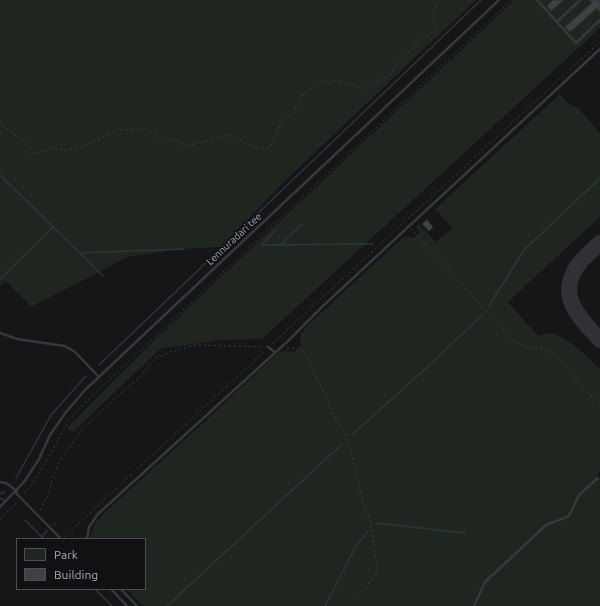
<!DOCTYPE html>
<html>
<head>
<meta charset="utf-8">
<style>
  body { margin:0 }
  #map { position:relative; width:600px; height:606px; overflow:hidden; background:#161618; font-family:Ubuntu,sans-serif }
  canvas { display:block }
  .legend { position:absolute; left:16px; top:538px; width:130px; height:52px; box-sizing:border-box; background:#111113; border:1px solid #4d4f55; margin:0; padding:5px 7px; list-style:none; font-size:12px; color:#a8adb8 }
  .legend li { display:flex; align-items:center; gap:8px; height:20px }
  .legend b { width:20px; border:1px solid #4d4f55 }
</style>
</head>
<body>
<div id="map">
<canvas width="600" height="606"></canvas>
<ul class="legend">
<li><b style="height:11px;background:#1e261f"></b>Park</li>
<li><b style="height:11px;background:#404145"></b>Building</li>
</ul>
</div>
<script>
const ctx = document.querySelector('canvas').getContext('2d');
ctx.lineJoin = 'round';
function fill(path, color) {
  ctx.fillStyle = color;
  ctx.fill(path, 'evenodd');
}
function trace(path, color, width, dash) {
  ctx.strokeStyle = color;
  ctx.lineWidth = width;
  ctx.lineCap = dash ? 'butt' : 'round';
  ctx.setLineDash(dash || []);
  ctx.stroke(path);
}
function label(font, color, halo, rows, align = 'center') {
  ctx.font = font + ' Ubuntu,sans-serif';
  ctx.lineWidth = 3;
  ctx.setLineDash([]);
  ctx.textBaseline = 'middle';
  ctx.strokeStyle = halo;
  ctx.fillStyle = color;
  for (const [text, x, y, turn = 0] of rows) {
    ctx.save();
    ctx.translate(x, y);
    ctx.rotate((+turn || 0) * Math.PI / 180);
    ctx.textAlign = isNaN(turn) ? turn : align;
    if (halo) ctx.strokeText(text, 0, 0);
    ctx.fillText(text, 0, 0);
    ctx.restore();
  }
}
const green = new Path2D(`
  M0 0H476L289 177 221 247 179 249 128 257 31 307 6 281 0 286Z
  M514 0H600V28L262 339 220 340 160 349 73 432 67 428 155 339Z
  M560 94 568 103 579 109 600 133V217L508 302 538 336C543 334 549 333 554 334 566 336 591 360 600 369V472L596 476 600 479V606H143L126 589H145V539H90L94 525 100 517 204 422 205 423 207 421 206 420 279 352 288 351 294 352 301 346 300 336 306 327 402 238 406 236 414 238 419 233 416 226 418 223 436 242 452 228 435 209Z`);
const stream = new Path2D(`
  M0 175 103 276
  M276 229 262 245 373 244
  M280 245 302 224
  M80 253 184 249
  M0 279 53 227
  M489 306 524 250 600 178
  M99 365 481 0
  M352 435 437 358 483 314
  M16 478 51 415 86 376
  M0 494 4 492
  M0 498 5 501
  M25 520 44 539
  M376 523 465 533
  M54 525 55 524
  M42 537 47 531
  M95 589 112 606
  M167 606 342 444
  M325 606 356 546 368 531`);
const taxiway = new Path2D(`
  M600 243C592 251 582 258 576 268 557 298 581 319 600 340`);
const building = new Path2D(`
  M553 0H564L551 11 547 6Z
  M589 0H600V12L597 8 570 32 565 27 592 3Z
  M427 220 433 227 429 231 422 224Z`);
const path = new Path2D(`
  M0 121 2 125 27 144 32 153 46 151 53 148 66 150 85 146 117 130 144 129 169 141 174 140 188 146 228 135 239 139 246 144 256 148 268 149 273 142 282 122 292 114 304 93 312 89 320 80 331 83 336 80 363 89 391 75 396 66 419 41 436 30 435 22 432 17 439 0
  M411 229 514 341C519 344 525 348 531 348 538 349 545 348 552 353 570 365 580 394 600 401
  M272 344 600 42
  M287 348 300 349 305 353 338 423 346 435 350 448 363 503 370 520 377 565 376 574 351 606
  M24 494C41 475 51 451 64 429 71 417 80 408 90 398L511 0
  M40 510 49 494 53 476 61 459 82 430 113 400 140 377 154 359 173 351 196 345 264 347
  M0 519 18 501
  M64 537 266 350`);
const lane = new Path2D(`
  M537 0 576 43 600 20
  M557 22 580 0
  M0 333 17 339 65 346 75 352 99 377
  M268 347 275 352
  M0 482 6 483 17 491
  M15 492 61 539
  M0 507 24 482 39 459 50 435 66 412 85 390 499 0
  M87 539 89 527 98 514 288 341 323 306 600 49
  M111 589 127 606
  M121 589 137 606
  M474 606 485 582 546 525 569 516 579 495 598 478`);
const streetNames = [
  ["Lennuradari tee",234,239,-43]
];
fill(green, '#1e261f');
trace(stream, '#2c353c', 1.5);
trace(taxiway, '#303135', 16);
fill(building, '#404145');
trace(building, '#303034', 1);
trace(path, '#3d3f44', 1, [2, 3]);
trace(lane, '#37383d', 2.5);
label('10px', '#a8adb8', '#111113', streetNames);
</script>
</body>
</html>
